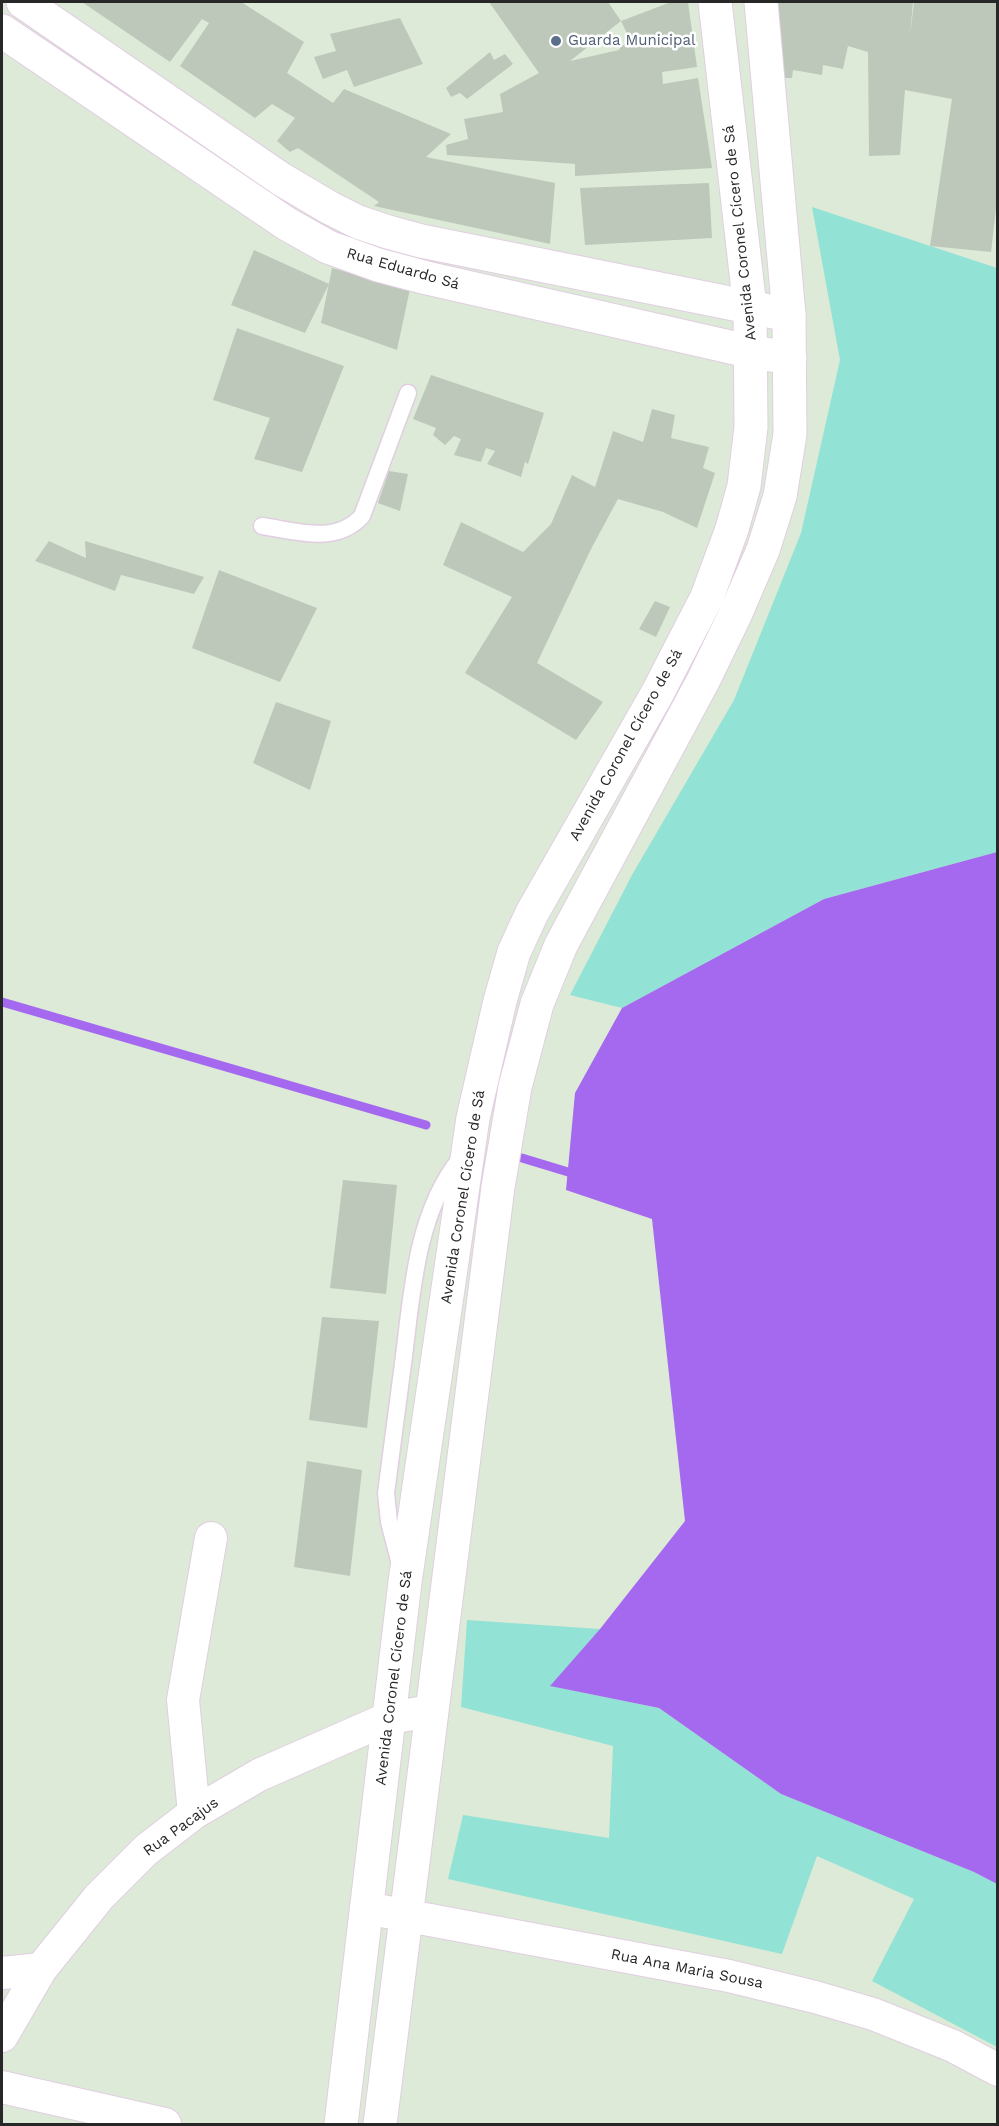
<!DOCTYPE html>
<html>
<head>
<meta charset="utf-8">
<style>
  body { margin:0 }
  #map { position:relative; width:999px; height:2126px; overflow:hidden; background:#ddead8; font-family:"Work Sans",sans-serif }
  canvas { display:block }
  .frame { position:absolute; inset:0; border:3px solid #272727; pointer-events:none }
</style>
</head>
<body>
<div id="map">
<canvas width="999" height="2126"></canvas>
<div class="frame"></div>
</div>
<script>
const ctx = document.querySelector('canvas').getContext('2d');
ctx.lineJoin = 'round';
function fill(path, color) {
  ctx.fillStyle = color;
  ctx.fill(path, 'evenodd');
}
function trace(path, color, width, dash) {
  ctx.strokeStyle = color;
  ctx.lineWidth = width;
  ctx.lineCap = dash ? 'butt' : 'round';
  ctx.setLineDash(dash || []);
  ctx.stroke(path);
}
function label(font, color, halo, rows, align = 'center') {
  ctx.font = font + ' "Work Sans",sans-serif';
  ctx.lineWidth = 5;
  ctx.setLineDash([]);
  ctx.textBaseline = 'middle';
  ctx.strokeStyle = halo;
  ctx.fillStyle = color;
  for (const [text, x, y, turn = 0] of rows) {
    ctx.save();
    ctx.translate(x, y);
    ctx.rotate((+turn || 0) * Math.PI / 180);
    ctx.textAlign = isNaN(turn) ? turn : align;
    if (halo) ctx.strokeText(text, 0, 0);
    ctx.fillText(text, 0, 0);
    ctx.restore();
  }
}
const green = new Path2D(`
  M812 207 997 268V852L824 899 622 1008 570 995 632 875 734 700 801 533 840 360Z
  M467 1620 600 1629 551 1686 659 1708 781 1794 974 1872 997 1884V2047L872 1981 914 1899 817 1856 782 1954 448 1879 463 1815 609 1838 613 1746 461 1707Z`);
const water = new Path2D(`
  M997 852H998L997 1884 974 1872 781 1794 659 1708 550 1686 600 1629 685 1521 652 1219 566 1190 575 1093 622 1008 824 899Z`);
const stream = new Path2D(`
  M2 1002 426 1125
  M522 1158 578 1175`);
const building = new Path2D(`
  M82 2H241L304 42 287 73 333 103 344 89 451 134 426 157 555 183 550 244 374 206 379 202 298 148 290 152 277 141 295 118 272 104 255 118 180 66 209 23 202 19 170 62Z
  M489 2H608L621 21 570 61 619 50 621 46 631 42 621 21 671 2H688L697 67 662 72 663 84 698 78 712 168 575 176V164L447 155 446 145 468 139 464 119 503 112 500 94 539 73Z
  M772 2H913L910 36 914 2H998V192L991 252 930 246 952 99 905 90 900 155 869 156 868 52 848 46 843 69 823 65 822 75 793 70 792 78H778Z
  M400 18 423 64 354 87 347 70 323 79 314 57 336 51 330 34Z
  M490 52 494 60 505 54 513 64 467 99 460 93 451 97 446 88Z
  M709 183 712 238 585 245 580 188Z
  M254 250 329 284 305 333 231 305Z
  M332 268 410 289 397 350 321 323Z
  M237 328 344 366 302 472 254 459 270 418 213 400Z
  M431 375 544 413 528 464 525 462 521 477 487 464 495 451 486 448 481 462 454 455 461 439 454 436 445 445 433 435 436 428 413 419Z
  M652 409 675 415 671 438 709 447 703 468 715 473 697 528 663 512 618 499 591 549 537 663 603 702 576 740 465 673 512 597 443 565 461 522 523 552 551 524 572 475 595 487 613 431 643 442Z
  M389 471 408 474 400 511 378 503Z
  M49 541 86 558 85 541 204 577 194 594 121 575 115 591 35 561Z
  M219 570 317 608 280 682 192 648Z
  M655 601 670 607 656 637 639 629Z
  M276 702 331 721 310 790 253 763Z
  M343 1180 397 1185 386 1294 330 1288Z
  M322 1317 379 1321 367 1428 309 1420Z
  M307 1461 362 1470 350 1576 294 1567Z`);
const service = new Path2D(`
  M262 526C297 531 336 545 362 516L408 393
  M400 1564 389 1522 386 1493C392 1448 398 1402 404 1356 412 1291 417 1212 460 1159`);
const minor = new Path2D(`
  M194 1813 183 1700 211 1538
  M366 1908 729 1976 815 1997 873 2014 953 2046 998 2070
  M2 1973 41 1969
  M2 2036 41 1969 99 1897 146 1850 194 1813 259 1775 389 1718 431 1711
  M2 2087 165 2124`);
const tertiary = new Path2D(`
  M23 2 281 179 330 208 358 222 388 232 421 241 789 315
  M2 31 287 224 328 247 378 265 427 278 752 352 790 358`);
const secondary = new Path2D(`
  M341 2124 405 1582 473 1118 500 1001 514 952 532 913 657 694 707 597 732 529 744 486 751 427 750 308 715 2
  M380 2124 498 1187 515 1087 537 1004 561 945 703 681 735 615 763 550 780 496 790 434 789 315 761 2`);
const markers = [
  [556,41,6,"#5c6f8a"]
];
const serviceNames = [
  ["Guarda Municipal",568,41]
];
const streetNames = [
  ["Avenida Coronel Cícero de Sá",740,233,-96],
  ["Rua Eduardo Sá",403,269,16],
  ["Avenida Coronel Cícero de Sá",626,745,-61],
  ["Avenida Coronel Cícero de Sá",463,1197,-81],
  ["Avenida Coronel Cícero de Sá",394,1678,-83],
  ["Rua Pacajus",181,1827,-36],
  ["Rua Ana Maria Sousa",687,1969,11]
];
fill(green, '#93e2d6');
fill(water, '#a569ef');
trace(stream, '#a569ef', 9);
fill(building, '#bdc8bb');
trace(service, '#e1cee1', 19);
trace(minor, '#e1cee1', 34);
trace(tertiary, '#e1cee1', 35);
trace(secondary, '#e1cee1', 35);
trace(service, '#fff', 16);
trace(minor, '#fff', 32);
trace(tertiary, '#fff', 33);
trace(secondary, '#fff', 33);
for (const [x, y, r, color] of markers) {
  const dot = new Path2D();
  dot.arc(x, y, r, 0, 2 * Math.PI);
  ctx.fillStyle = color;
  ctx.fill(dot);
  trace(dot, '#fff', 2);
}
label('15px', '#4e5e75', '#fff', serviceNames, 'left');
label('15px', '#272727', '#fff', streetNames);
</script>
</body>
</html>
